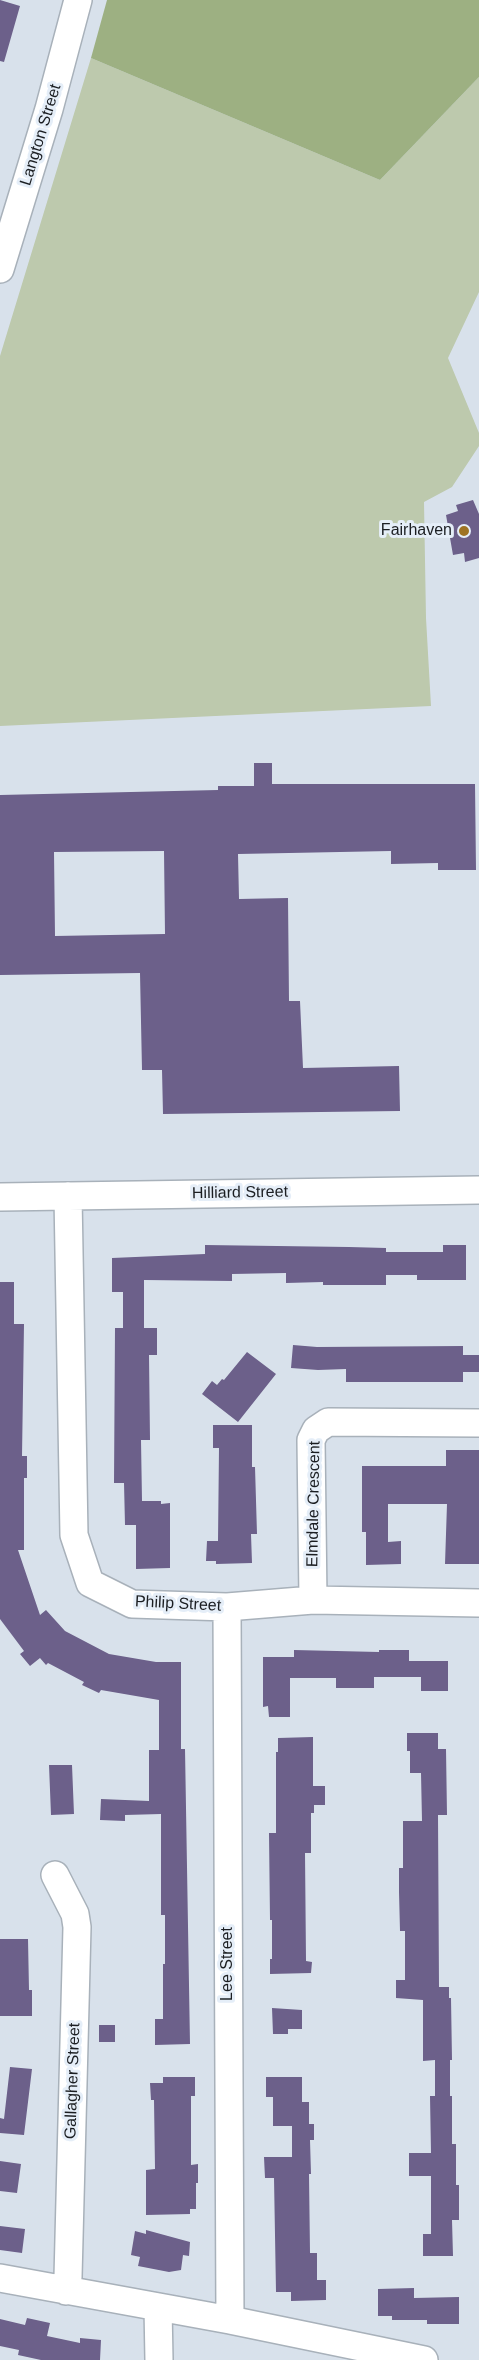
<!DOCTYPE html>
<html>
<head>
<meta charset="utf-8">
<style>
  body { margin:0 }
  canvas { display:block; background:#d8e1eb }
</style>
</head>
<body>
<canvas width="479" height="2360"></canvas>
<script>
const ctx = document.querySelector('canvas').getContext('2d');
ctx.lineJoin = 'round';
function fill(path, color) {
  ctx.fillStyle = color;
  ctx.fill(path, 'evenodd');
}
function trace(path, color, width, dash) {
  ctx.strokeStyle = color;
  ctx.lineWidth = width;
  ctx.lineCap = dash ? 'butt' : 'round';
  ctx.setLineDash(dash || []);
  ctx.stroke(path);
}
function label(font, color, halo, rows, align = 'center') {
  ctx.font = font + ' Arial,sans-serif';
  ctx.lineWidth = 6;
  ctx.setLineDash([]);
  ctx.textBaseline = 'middle';
  ctx.strokeStyle = halo;
  ctx.fillStyle = color;
  for (const [text, x, y, turn = 0] of rows) {
    ctx.save();
    ctx.translate(x, y);
    ctx.rotate((+turn || 0) * Math.PI / 180);
    ctx.textAlign = isNaN(turn) ? turn : align;
    if (halo) ctx.strokeText(text, 0, 0);
    ctx.fillText(text, 0, 0);
    ctx.restore();
  }
}
const green = new Path2D(`
  M91 58 380 180 479 77V292L448 358 479 433V446L452 487 424 502 426 618 431 706 0 726V356Z`);
const forest = new Path2D(`
  M107 0H479V77L380 180 91 58Z`);
const building = new Path2D(`
  M0 0 20 6 4 62 0 61Z
  M473 500 479 514V558L465 562 464 553 453 555 446 515 458 511 456 505Z
  M254 763H272V784H475L476 870H438V863L391 864V851L238 854 239 899 288 898 289 1001H300L303 1068 399 1066 400 1111 163 1114 162 1070H142L140 973 0 975V795L218 790V786H254ZM164 851 165 934 55 936 54 852Z
  M205 1245 349 1247 386 1248V1252H443V1245H466V1280H417V1275H386V1285H323V1282L286 1283V1273L232 1274V1281L144 1280V1328H157V1355H149L150 1440H141L142 1501H161V1504L170 1503V1568L136 1569V1525H125L124 1483H114L115 1328H123V1292H112V1258L205 1254Z
  M0 1282H14V1324H24L22 1456H27V1478H24V1550H18L40 1615 46 1610 65 1631 109 1654 156 1662H181V1749H185L190 2044 155 2045V2019H163V1964H165V1915H161V1814L125 1815V1821L100 1820 101 1799 149 1801V1750H159V1700L101 1690 99 1693 82 1685 84 1682 48 1663 46 1665 40 1658 30 1666 20 1654 24 1651 0 1619Z
  M293 1345 317 1347 463 1346V1355H479V1372H463V1382H346V1369L318 1370 291 1368Z
  M247 1352 276 1374 238 1422 202 1394 212 1381 217 1385 222 1379 224 1380Z
  M213 1425H252V1467H255L257 1534H251L252 1563 216 1564V1561H206L207 1541H218L219 1448H213Z
  M446 1450H479V1564H445L447 1504H388V1542L401 1541V1564L366 1565V1532H362V1466H446Z
  M294 1650 379 1652V1650H409V1661H448V1691H421V1677H374V1688H336V1678H290V1717H269L268 1706 263 1707V1657H294Z
  M407 1733H438V1749H446L447 1815H438L439 1987H449V1998H451L452 2060H450V2096H452V2144H456V2185H459V2220H452L453 2256H423V2234H431V2176H409V2153H431L430 2096H435V2060L423 2061V2000L396 1998V1980H405V1931H400L399 1892V1868H403V1821H422L421 1773H410V1751H407Z
  M313 1737V1786H325V1805H314V1813H311V1853H305L306 1961 312 1962 311 1973 270 1974V1959H272V1920H270L269 1833H276V1752H278V1738Z
  M49 1765H72L74 1814 51 1815Z
  M0 1939H28L29 1990H32V2016H0Z
  M272 2008 302 2010V2029H288V2034H273Z
  M99 2025H115V2042H99Z
  M10 2067 32 2069 24 2135 0 2133V2118L4 2119Z
  M163 2077H195V2096H191V2165L198 2164V2183H196V2209H190V2214L146 2215V2170L155 2169 154 2100H151L150 2083H163Z
  M266 2077H302V2102H309V2124H314V2140H310L311 2174H309L310 2253H317V2280H326V2300L291 2301V2292H276L274 2178H265L264 2157H292V2126H273V2097H266Z
  M0 2161 21 2164 17 2193 0 2191Z
  M0 2226 25 2229 22 2253 0 2250Z
  M146 2230 190 2242 189 2256 183 2255 181 2270 169 2272 138 2266 140 2257 131 2255 135 2231 146 2234Z
  M414 2288V2298L459 2297V2324H427V2320H392V2316H378V2289Z
  M27 2318 50 2323 47 2336 80 2343V2338L101 2340 100 2360H41L18 2355 19 2350 0 2346V2319L25 2325Z`);
const minor = new Path2D(`
  M0 269 49 109 78 0
  M68 1196 74 1535 90 1583 132 1604 227 1607 313 1600 479 1603
  M0 1197 479 1190
  M313 1600 311 1440 316 1430 328 1422 479 1423
  M227 1607 230 2320
  M55 1875 75 1914 77 1927 68 2277 66 2291
  M0 2278 230 2320 424 2360
  M158 2307 159 2360`);
const markers = [
  [464,531,6,"#9e7323"]
];
const streetNames = [
  ["Langton Street",41,135,-73],
  ["Hilliard Street",240,1193,-1],
  ["Elmdale Crescent",314,1504,-89],
  ["Philip Street",178,1604,3],
  ["Lee Street",228,1964,-90],
  ["Gallagher Street",73,2081,-88]
];
const poiNames = [
  ["Fairhaven",452,531]
];
fill(green, '#bdc9ad');
fill(forest, '#9db082');
fill(building, '#6c608a');
trace(minor, '#a8b1ba', 30);
trace(minor, '#fff', 27);
for (const [x, y, r, color] of markers) {
  const dot = new Path2D();
  dot.arc(x, y, r, 0, 2 * Math.PI);
  ctx.fillStyle = color;
  ctx.fill(dot);
  trace(dot, '#e5eef8', 2);
}
label('16px', '#1b1e22', '#e5eef8', streetNames);
label('16px', '#1b1e22', '#e5eef8', poiNames, 'right');
</script>
</body>
</html>
